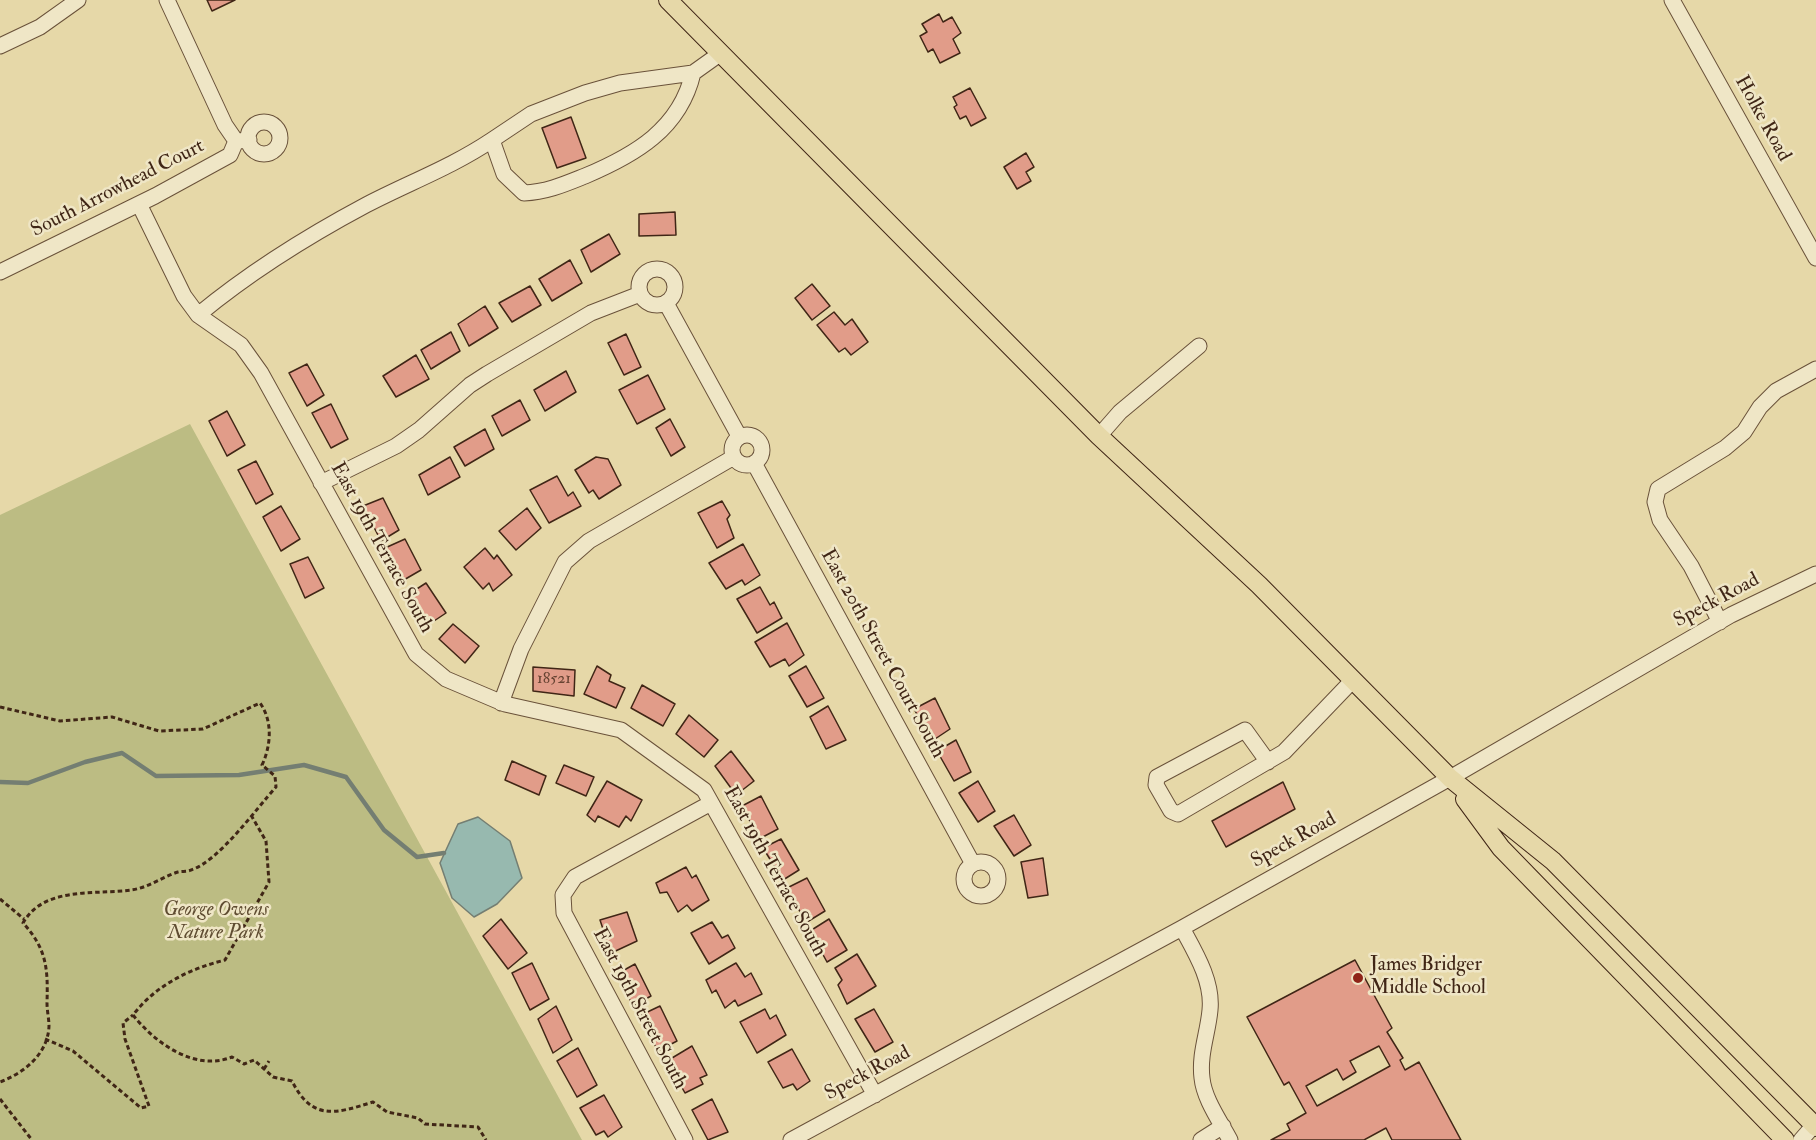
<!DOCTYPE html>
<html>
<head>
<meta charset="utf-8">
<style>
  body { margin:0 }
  canvas { display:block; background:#e6d8a8 }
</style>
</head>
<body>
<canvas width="1816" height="1140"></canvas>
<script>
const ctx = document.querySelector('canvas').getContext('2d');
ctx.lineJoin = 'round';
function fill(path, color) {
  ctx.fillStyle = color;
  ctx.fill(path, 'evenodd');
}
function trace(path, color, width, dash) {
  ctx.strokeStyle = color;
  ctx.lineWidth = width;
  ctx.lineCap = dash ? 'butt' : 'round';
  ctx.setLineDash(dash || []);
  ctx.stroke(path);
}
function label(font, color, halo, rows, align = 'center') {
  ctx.font = font + ' "IM FELL Double Pica",serif';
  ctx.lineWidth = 5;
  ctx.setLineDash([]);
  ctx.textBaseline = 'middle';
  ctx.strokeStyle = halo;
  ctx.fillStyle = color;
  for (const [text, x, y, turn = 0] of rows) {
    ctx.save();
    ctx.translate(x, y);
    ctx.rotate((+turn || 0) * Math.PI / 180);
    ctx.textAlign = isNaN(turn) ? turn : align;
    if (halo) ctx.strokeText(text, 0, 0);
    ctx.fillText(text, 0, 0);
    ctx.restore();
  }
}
const green = new Path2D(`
  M190 424 582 1140H0V515Z`);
const water = new Path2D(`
  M478 817 510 841 522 878 497 904 474 917 452 898 440 863 458 824Z`);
const stream = new Path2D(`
  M0 782 28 783 85 762 122 753 156 776 239 775 304 765 346 777 384 830 417 857 444 853`);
const building = new Path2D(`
  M207 0H235L212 11Z
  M939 14 943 22 952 17 961 33 953 39 960 53 940 63 933 49 928 52 920 36 927 32 922 24Z
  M970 88 986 118 971 126 966 116 960 119 954 107 957 105 953 97Z
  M571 117 586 158 557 168 542 128Z
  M1026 153 1034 167 1026 172 1031 181 1017 189 1004 167Z
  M675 212 676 235 639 236V214Z
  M609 234 620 254 591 272 581 250Z
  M570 260 582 283 552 301 539 279Z
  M812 284 830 306 812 320 795 298Z
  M530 286 541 305 512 322 499 303Z
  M485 306 498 328 469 346 458 324Z
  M834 312 845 325 852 319 868 342 851 355 845 348 839 352 817 325Z
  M451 332 460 351 431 369 421 350Z
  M626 334 641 367 624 375 608 343Z
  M416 355 429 379 396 397 383 376Z
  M307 364 324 395 307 406 289 373Z
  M566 371 576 392 545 411 534 390Z
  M648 375 665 409 637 424 619 390Z
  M520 400 530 420 502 436 492 416Z
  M331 404 348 439 331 448 312 413Z
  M227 411 245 445 227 456 209 421Z
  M670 419 685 447 671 456 656 428Z
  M485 429 494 449 465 466 454 447Z
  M450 457 460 477 428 495 419 475Z
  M596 457 608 459 621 485 599 499 593 490 589 493 575 470Z
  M256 461 273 494 256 504 238 470Z
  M557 476 568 496 573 492 581 506 549 523 530 490Z
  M383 498 399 530 381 541 363 506Z
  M722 501 730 515 727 519 734 538 717 548 698 513Z
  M281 506 300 539 281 551 263 517Z
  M527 508 541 528 516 550 499 531Z
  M405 539 421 570 402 581 385 548Z
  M743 544 760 575 745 585 742 580 726 589 709 563Z
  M485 548 494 559 497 555 512 575 493 591 489 583 483 589 464 567Z
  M308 557 324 588 305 598 290 564Z
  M426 583 446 613 428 625 409 594Z
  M760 587 770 605 774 602 782 618 757 633 737 599Z
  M787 623 804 655 789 666 785 659 770 667 755 642Z
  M453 624 479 646 465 663 439 639Z
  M597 666 611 675 609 681 625 688 616 708 584 694Z
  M806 666 824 698 807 707 789 676Z
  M533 667 575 670 574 696 533 691Z
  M642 685 675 704 663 726 631 708Z
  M935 698 950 729 932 741 914 709Z
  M828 706 846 740 826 749 810 717Z
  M689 715 718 740 704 757 676 734Z
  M956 740 971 772 954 781 937 751Z
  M731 751 754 781 736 795 715 766Z
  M512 761 546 776 539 795 505 780Z
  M564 765 594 777 586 796 556 783Z
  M607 781 642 800 631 821 626 816 619 827 598 816 595 822 587 815Z
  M978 781 995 811 978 822 959 793Z
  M1283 782 1295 809 1226 847 1212 821Z
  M761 796 778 829 759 839 742 806Z
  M1014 815 1031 845 1014 856 994 826Z
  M781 839 799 870 783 880 763 848Z
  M1043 858 1048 895 1028 898 1021 862Z
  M686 867 692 878 696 875 709 900 692 911 687 905 678 912 667 892 660 893 656 883Z
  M807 878 825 911 807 922 785 889Z
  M627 912 637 941 607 955 601 938 605 935 600 920Z
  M501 919 527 953 508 969 483 936Z
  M829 919 847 950 827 962 810 931Z
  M712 922 722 938 728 935 735 948 709 964 691 933Z
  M857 954 876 986 847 1004 838 985 842 980 835 968Z
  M1355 960 1392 1028 1387 1032 1403 1058 1400 1060 1405 1070 1419 1062 1461 1140H1392L1386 1128 1364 1140H1271L1290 1130 1287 1124 1306 1113 1289 1082 1284 1085 1247 1017ZM1379 1046 1390 1066 1317 1106 1306 1086 1337 1069 1343 1080 1356 1072 1350 1061Z
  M532 963 549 999 530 1010 512 973Z
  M736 963 745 977 751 973 762 994 738 1006 735 1000 725 1008 716 990 712 993 706 980Z
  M635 964 651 996 633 1006 617 974Z
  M556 1006 572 1040 553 1053 538 1019Z
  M660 1006 677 1041 658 1051 639 1016Z
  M765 1009 770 1019 776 1015 786 1035 757 1053 740 1022Z
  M874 1009 893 1042 875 1052 855 1019Z
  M692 1046 707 1075 700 1078 703 1084 685 1093 667 1061Z
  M578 1048 597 1085 577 1097 557 1061Z
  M792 1049 810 1081 797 1090 793 1084 783 1088 768 1062Z
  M604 1095 622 1127 608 1137 604 1131 596 1135 580 1108Z
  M712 1099 728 1132 708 1140 692 1110Z`);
const path = new Path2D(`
  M0 707 60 721 112 717 159 731 203 729 260 703C273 721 271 746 262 765L275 776 276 787C256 809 219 861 191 870 187 872 182 871 178 872 162 877 148 888 131 890 94 895 44 886 23 923 47 949 48 969 47 1003 47 1011 49 1019 49 1026 48 1054 24 1073 0 1082
  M251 815 266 841 269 882 225 960C189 969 156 985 133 1015 155 1043 195 1072 232 1057L244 1064 254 1060 273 1077 292 1081C312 1121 335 1114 373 1102L387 1112 418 1118 425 1124 478 1127 486 1140
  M0 899 24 919
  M45 1039 73 1051 141 1108 149 1106 125 1039 123 1023 133 1015
  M264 1069 269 1061
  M0 1099 32 1140`);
const minor = new Path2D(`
  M167 0 225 125 236 141
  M1672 0 1816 258
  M0 46 40 27 78 0
  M693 73C680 129 635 155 585 176 565 184 547 192 524 193L504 174 492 140 531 114 585 93 620 83 693 73 721 53
  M248 138a16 16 0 1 1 32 0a16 16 0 1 1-32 0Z
  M139 204 184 296 198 315 241 345 261 373 416 654 446 679 505 704 621 730 704 790 875 1095
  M639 287a18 18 0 1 1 36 0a18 18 0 1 1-36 0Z
  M0 272 155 196 230 155 236 141 249 140
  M666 303 739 436
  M198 315C250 272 306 237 366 205 410 182 450 168 492 140
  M732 450a15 15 0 1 1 30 0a15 15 0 1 1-30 0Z
  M1099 436 1120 412 1199 346
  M754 463 973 864
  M321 483 396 446 419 430 470 385 487 374 591 313 640 294
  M1720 622 1691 566 1660 520 1655 502 1658 489 1725 448 1744 432 1760 407 1776 391 1816 369
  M501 703 521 649 565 562 589 541 734 457
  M1268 762 1245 730 1157 777 1156 785 1171 811 1178 814 1284 752 1353 680
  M964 879a17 17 0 1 1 34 0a17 17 0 1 1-34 0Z
  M1182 928C1195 952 1213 981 1210 1010 1208 1033 1199 1054 1202 1078 1204 1099 1220 1121 1230 1140
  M685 1140 564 913 563 895 575 877 711 803
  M791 1140 1182 928 1450 778 1731 615 1816 574
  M1201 1140 1223 1126
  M1801 1140 1814 1125`);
const major = new Path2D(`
  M668 0 1099 436 1259 585 1450 778 1553 861 1816 1127
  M1465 799 1501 848 1785 1140`);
const markers = [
  [1358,978,6,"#8f2418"]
];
const numberNames = [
  ["18521",554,680]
];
const streetNames = [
  ["Holke Road",1762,119,61],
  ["South Arrowhead Court",118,189,-27],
  ["East 19th Terrace South",381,548,61],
  ["Speck Road",1717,601,-28],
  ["East 20th Street Court South",882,654,61],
  ["Speck Road",1294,841,-29],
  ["East 19th Terrace South",774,872,61],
  ["East 19th Street South",639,1009,62],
  ["Speck Road",868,1074,-28]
];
const parkNames = [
  ["George Owens",216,911],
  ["Nature Park",216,934]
];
const poiNames = [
  ["James Bridger",1370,966],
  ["Middle School",1370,989]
];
fill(green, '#bcbc83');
fill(water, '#97b9af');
trace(water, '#747e72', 1.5);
trace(stream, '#747e72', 4.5);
fill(building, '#e19c89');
trace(building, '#402616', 1.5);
trace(minor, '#6a523a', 17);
trace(major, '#402616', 20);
trace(path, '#402616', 3, [4.5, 3]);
trace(minor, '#efe6c6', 15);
trace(major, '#e6d8a8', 18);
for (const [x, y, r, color] of markers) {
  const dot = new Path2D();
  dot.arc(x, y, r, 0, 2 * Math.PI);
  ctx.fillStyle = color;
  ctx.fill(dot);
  trace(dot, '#efe6c6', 2);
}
label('16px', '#684433', null, numberNames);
label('20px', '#402616', '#efe6c6', streetNames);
label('italic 20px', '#5f4c31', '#efe6c6', parkNames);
label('20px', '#402616', '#efe6c6', poiNames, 'left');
</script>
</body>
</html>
